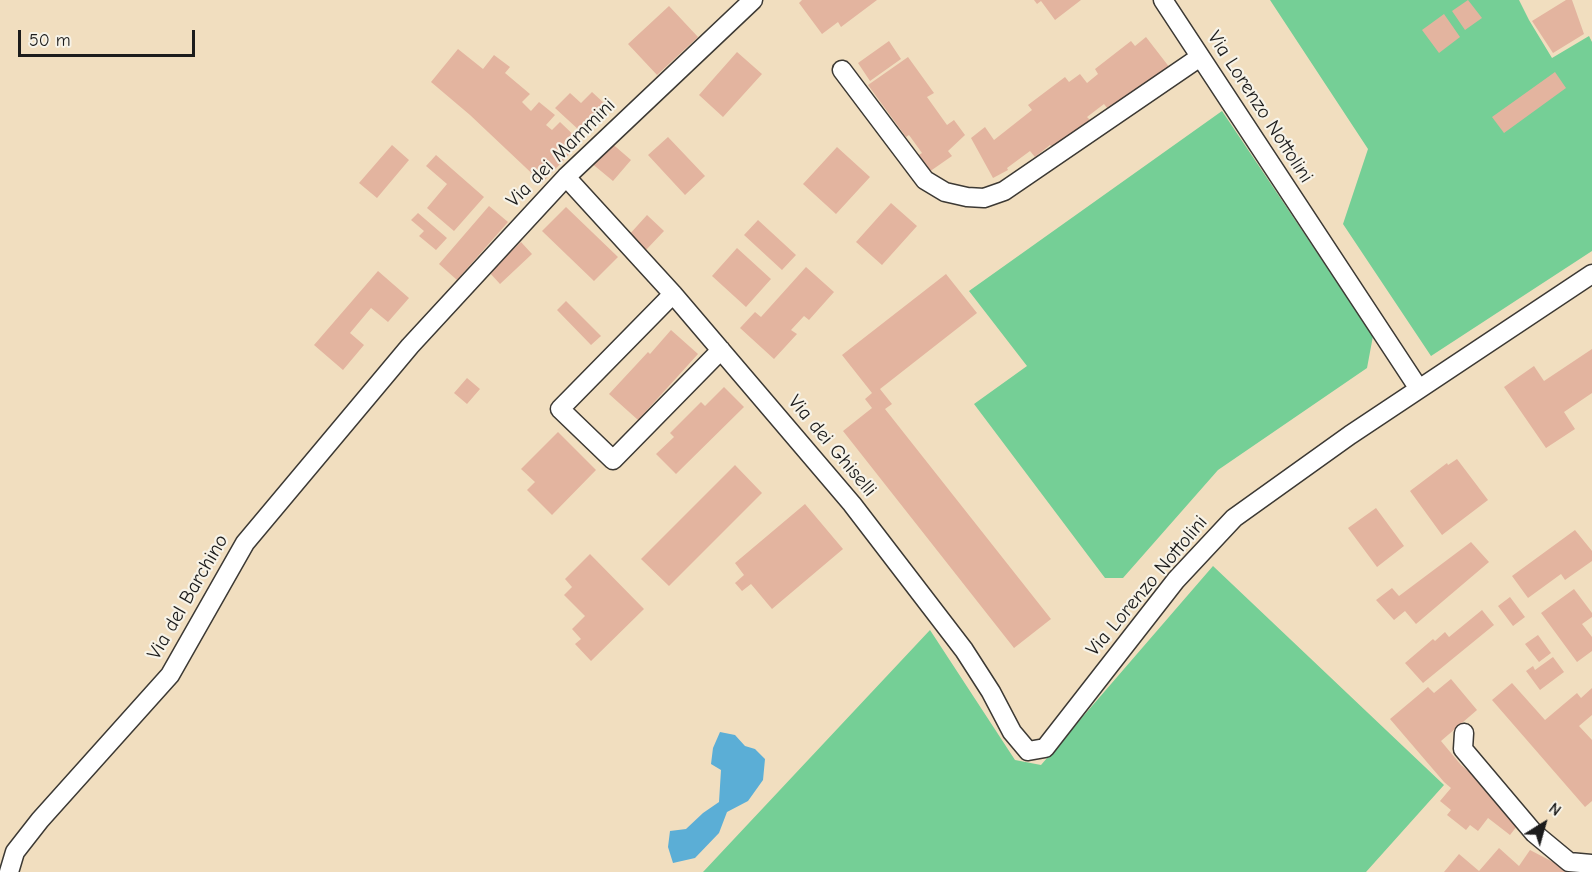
<!DOCTYPE html>
<html>
<head>
<meta charset="utf-8">
<style>
  body { margin:0 }
  #map { position:relative; width:1592px; height:872px; overflow:hidden; background:#f1debf; font-family:"Comic Neue",sans-serif }
  canvas { display:block }
  .north { position:absolute; left:1514px; top:794px; width:60px; height:60px; -webkit-text-stroke:4px #f7f3e8; paint-order:stroke; rotate:37deg; font-size:16px; font-weight:700; line-height:24px; text-align:center; color:#1c1c1c }
  .north::after { content:''; display:block; margin:auto; width:21px; height:27px; background:#1c1c1c; clip-path:polygon(50% 0,100% 100%,50% 72%,0 100%) }
  .scale { position:absolute; left:18px; top:30px; width:177px; height:27px; box-sizing:border-box; border:3px solid #1c1c1c; border-top:0; padding-left:8px; font-size:18px; line-height:21px; white-space:nowrap; color:#1c1c1c; -webkit-text-stroke:4px #f7f3e8; paint-order:stroke }
</style>
</head>
<body>
<div id="map">
<canvas width="1592" height="872"></canvas>
<div class="north">N</div>
<div class="scale">50 m</div>
</div>
<script>
const ctx = document.querySelector('canvas').getContext('2d');
ctx.lineJoin = 'round';
function fill(path, color) {
  ctx.fillStyle = color;
  ctx.fill(path, 'evenodd');
}
function trace(path, color, width, dash) {
  ctx.strokeStyle = color;
  ctx.lineWidth = width;
  ctx.lineCap = dash ? 'butt' : 'round';
  ctx.setLineDash(dash || []);
  ctx.stroke(path);
}
function label(font, color, halo, rows, align = 'center') {
  ctx.font = font + ' "Comic Neue",sans-serif';
  ctx.lineWidth = 4.5;
  ctx.setLineDash([]);
  ctx.textBaseline = 'middle';
  ctx.strokeStyle = halo;
  ctx.fillStyle = color;
  for (const [text, x, y, turn = 0] of rows) {
    ctx.save();
    ctx.translate(x, y);
    ctx.rotate((+turn || 0) * Math.PI / 180);
    ctx.textAlign = isNaN(turn) ? turn : align;
    if (halo) ctx.strokeText(text, 0, 0);
    ctx.fillText(text, 0, 0);
    ctx.restore();
  }
}
const green = new Path2D(`
  M1270 0H1519L1529 20 1552 58 1589 36 1592 42V251L1431 356 1343 224 1368 149Z
  M1222 111 1373 336 1367 368 1218 470 1123 578H1105L974 404 1027 366 969 291Z
  M1213 566 1444 785 1366 872H703L930 630 1015 760 1041 765Z`);
const water = new Path2D(`
  M720 732 735 735 745 746 755 749 765 759 763 780 748 801 727 812 719 833 695 858 673 863 668 847 670 831 686 829 703 813 719 802 721 770 711 764 713 748Z`);
const building = new Path2D(`
  M802 0H877L841 27 838 22 822 34 799 3Z
  M1034 0H1081L1055 20 1041 1 1037 4Z
  M1468 0 1482 18 1465 30 1452 11Z
  M1566 0H1572L1584 34 1553 53 1532 21Z
  M669 6 698 37 657 75 628 44Z
  M1444 14 1460 37 1439 53 1422 30Z
  M1146 37 1170 68 1111 113 1104 104 1087 117 1091 121 1055 150 1050 145 1035 157 1030 151 1007 168 1008 170 993 178 971 138 985 127 994 140 1032 110 1028 105 1065 77 1069 82 1080 74 1087 83 1098 74 1095 69 1131 41 1135 46Z
  M889 41 901 59 870 81 858 63Z
  M458 49 483 69 494 55 510 67 505 73 530 94 522 102 531 111 539 102 555 115 546 125 552 130 560 122 581 142 542 183 470 115 431 82Z
  M737 52 762 74 723 117 699 95Z
  M908 57 934 93 927 97 947 125 954 120 965 135 948 151 952 156 929 172 917 156 922 153 909 135 906 137 868 85Z
  M1555 72 1566 88 1504 133 1492 117Z
  M592 92 605 104 580 131 555 108 570 93 581 103Z
  M668 137 705 176 685 195 648 155Z
  M609 141 631 160 613 181 590 162Z
  M392 145 409 160 377 198 359 183Z
  M837 147 870 177 836 214 803 184Z
  M436 155 484 197 454 231 427 208 447 184 426 166Z
  M891 203 917 226 882 265 856 242Z
  M489 206 508 222 457 280 439 264Z
  M566 207 618 257 594 281 542 231Z
  M418 213 447 238 436 250 419 236 424 231 411 220Z
  M647 215 664 231 645 251 628 236Z
  M758 220 796 255 782 270 744 235Z
  M521 242 532 254 500 284 489 272Z
  M737 248 771 279 746 307 712 276Z
  M806 267 834 292 809 320 804 316 791 330 797 334 774 359 740 328 755 312 761 317Z
  M378 271 409 298 388 322 371 308 350 333 364 345 343 370 314 345Z
  M946 274 977 313 880 389 892 404 885 409 1051 619 1014 648 843 431 872 408 865 399 872 393 842 355Z
  M566 301 601 336 591 345 557 310Z
  M671 330 698 354 638 420 609 394 648 352 650 354Z
  M1592 349V393L1564 412 1575 429 1546 448 1504 387 1534 366 1544 381Z
  M467 378 480 389 467 404 454 393Z
  M724 387 744 407 676 474 656 454 674 437 670 433 701 402 705 406Z
  M558 432 596 470 552 515 527 490 535 482 521 469Z
  M1457 459 1488 500 1442 535 1410 491 1447 463 1448 465Z
  M735 465 762 493 669 586 641 559Z
  M805 504 843 549 772 609 751 584 742 591 735 583 744 575 735 563Z
  M1376 508 1404 546 1377 567 1348 528Z
  M1575 530 1592 551V561L1565 580 1561 574 1528 598 1512 576Z
  M1471 542 1489 562 1416 624 1405 611 1394 620 1376 600 1392 588 1399 596Z
  M590 554 644 609 591 661 575 644 581 639 572 629 585 616 564 595 572 587 565 579Z
  M1574 589 1592 613V617L1582 624 1592 637V651L1577 662 1541 613Z
  M1510 597 1525 617 1513 626 1498 606Z
  M1482 610 1494 625 1423 683 1405 663 1433 639 1435 641 1445 632 1449 637Z
  M1538 635 1551 653 1539 662 1525 644Z
  M1553 657 1564 672 1540 690 1526 671 1533 666 1535 670Z
  M1451 679 1477 710 1441 741 1461 765 1503 800 1521 821 1510 835 1488 818 1478 831 1470 825 1466 830 1447 815 1451 810 1440 801 1451 788 1444 782 1390 719 1428 687 1434 693Z
  M1512 683 1545 720 1577 693 1581 698 1592 688V715L1579 726 1592 740V801L1585 807 1492 700Z
  M1499 848 1519 866 1530 850 1572 872H1444L1459 854 1479 871Z`);
const street = new Path2D(`
  M1163 0 1419 389
  M842 70 925 180 945 192 967 197 984 198 1004 191 1200 57
  M566 177 673 294 852 504 964 650 991 692 1012 732 1028 751 1045 748 1176 580 1234 518 1350 435 1592 274
  M673 294 560 409 613 460 721 350
  M1464 733 1463 749 1534 833 1569 862 1592 864
  M9 872 15 852 40 820 170 675 245 543 410 346 566 177 753 0`);
const streetNames = [
  ["Via Lorenzo Nottolini",1260,107,57],
  ["Via dei Mammini",561,153,-45],
  ["Via dei Ghiselli",832,446,50],
  ["Via Lorenzo Nottolini",1147,586,-50],
  ["Via del Barchino",188,597,-60]
];
fill(green, '#75cf96');
fill(water, '#5baed6');
fill(building, '#e3b49f');
trace(street, '#3c3934', 21);
trace(street, '#fff', 18);
label('20px', '#1c1c1c', '#f7f3e8', streetNames);
</script>
</body>
</html>
